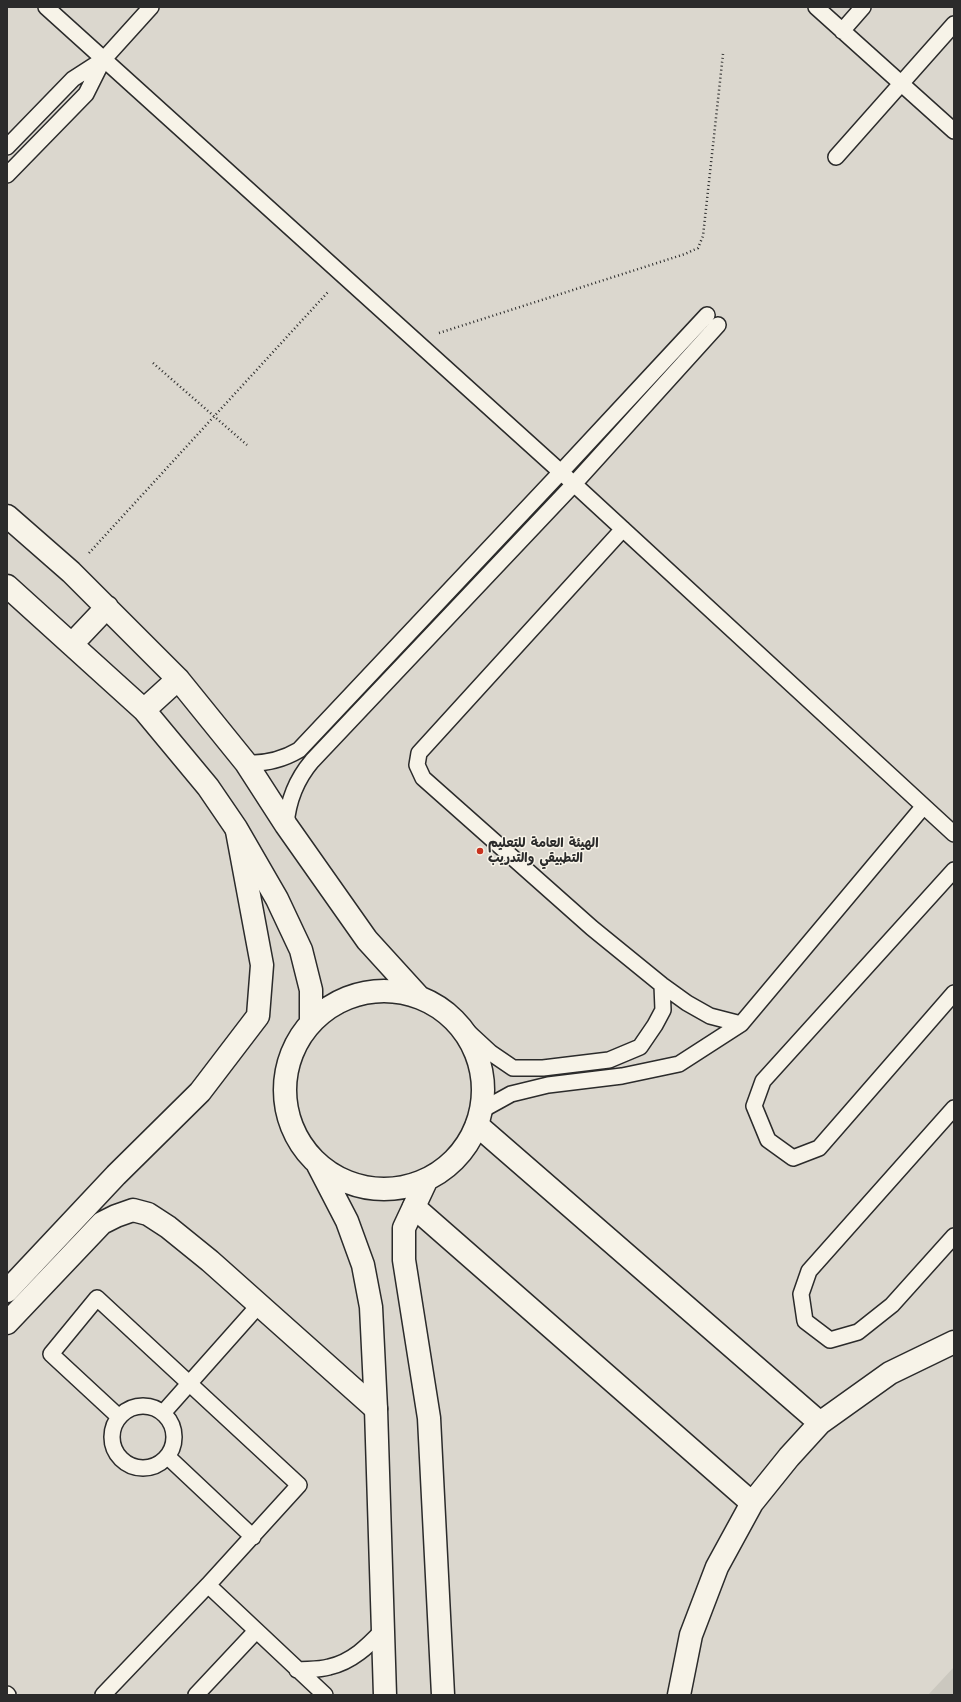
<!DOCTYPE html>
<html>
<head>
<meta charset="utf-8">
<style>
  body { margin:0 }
  #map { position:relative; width:961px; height:1702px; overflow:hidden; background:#ebe7dd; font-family:"Architects Daughter",sans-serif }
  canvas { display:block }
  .frame { position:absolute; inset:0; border:8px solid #2b2b2b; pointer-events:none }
</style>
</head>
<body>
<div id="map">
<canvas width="961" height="1702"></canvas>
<div class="frame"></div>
</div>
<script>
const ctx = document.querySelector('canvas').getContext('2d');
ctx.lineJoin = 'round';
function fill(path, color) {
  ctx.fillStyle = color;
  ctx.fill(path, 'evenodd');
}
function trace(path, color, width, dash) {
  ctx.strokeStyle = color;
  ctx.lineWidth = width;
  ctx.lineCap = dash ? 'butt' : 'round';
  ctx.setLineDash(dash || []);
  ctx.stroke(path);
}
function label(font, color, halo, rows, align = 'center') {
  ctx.font = font + ' "Architects Daughter","Playpen Sans Arabic",sans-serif';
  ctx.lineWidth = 3;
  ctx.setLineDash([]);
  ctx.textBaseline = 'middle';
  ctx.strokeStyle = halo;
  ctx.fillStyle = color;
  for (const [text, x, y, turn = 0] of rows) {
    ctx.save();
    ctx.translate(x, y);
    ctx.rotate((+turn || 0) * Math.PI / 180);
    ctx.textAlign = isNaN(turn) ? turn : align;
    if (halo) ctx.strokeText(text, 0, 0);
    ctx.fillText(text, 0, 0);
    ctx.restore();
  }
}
const built = new Path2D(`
  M7 7H954V1695H7Z`);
const green = new Path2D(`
  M954 1667V1695H928Z`);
const path = new Path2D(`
  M439 333 685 254 698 248 703 236 723 54
  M153 363 247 445
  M89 553 328 292`);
const lane = new Path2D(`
  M46 7 574 484 954 834
  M816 7 954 131
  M842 31 863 7
  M7 147 73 79 104 59 151 7
  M836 157 954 24
  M7 175 86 94 103 60
  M623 529 419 753 417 765 423 778 592 928 662 985 687 1003 710 1016 741 1024
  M246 763C266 764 282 760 299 750L561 472 707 315
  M286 825C288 800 296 780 312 761L574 484 718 325
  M954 870 763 1081 754 1106 768 1140 793 1158 819 1148 954 993
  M452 1017 491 1053 513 1068H543L609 1060 640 1047 655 1025 663 1010 662 985
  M954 1108 809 1271 801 1294 805 1321 830 1340 858 1332 892 1305 954 1236
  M482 1110 511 1094 548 1085 622 1076 679 1064 741 1024 923 807
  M112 1437a31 31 0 1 1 62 0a31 31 0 1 1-62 0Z
  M163 1413 259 1305
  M168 1457 253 1537
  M208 1585 325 1695
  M297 1670C308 1669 319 1670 329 1667 352 1662 368 1646 383 1630
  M7 1694 8 1695
  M103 1695 208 1585 299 1485 97 1298 51 1354 119 1417
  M196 1695 256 1631`);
const street = new Path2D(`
  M477 1125 820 1423
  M414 1207 752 1503
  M7 1291 116 1175 200 1092 258 1016 262 965 237 831
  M7 1323 102 1223 116 1216 133 1210 148 1214 168 1227 210 1261 376 1409
  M679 1695 691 1635 717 1567 752 1503 789 1457 820 1423 890 1373 954 1342`);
const secondary = new Path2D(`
  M7 516 71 572 178 679 246 763 286 825 367 940 418 996
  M7 586 144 710 208 787 236 828 277 899 301 950 311 990V1023
  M72 644 107 607
  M144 710 178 679
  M285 1090a99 99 0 1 1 198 0a99 99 0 1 1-198 0Z
  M318 1165 347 1221 363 1265 371 1307 376 1409 385 1695
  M426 1181 404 1228V1260L429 1418 443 1695`);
const markers = [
  [480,851,4,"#c8321e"]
];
const poiNames = [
  ["الهيئة العامة للتعليم",488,844],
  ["التطبيقي والتدريب",488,859]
];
fill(built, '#dbd7ce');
fill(green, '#cbc8bf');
trace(lane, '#2b2b2b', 18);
trace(street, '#2b2b2b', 25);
trace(secondary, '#2b2b2b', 25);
trace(path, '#2b2b2b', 2.5, [1, 3]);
trace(lane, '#f7f3e8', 15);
trace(street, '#f7f3e8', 22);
trace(secondary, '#f7f3e8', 22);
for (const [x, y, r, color] of markers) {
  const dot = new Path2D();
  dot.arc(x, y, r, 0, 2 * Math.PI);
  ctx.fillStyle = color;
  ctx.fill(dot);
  trace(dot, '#f7f3e8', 1.5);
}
label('bold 13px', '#2b2b2b', '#f7f3e8', poiNames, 'left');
</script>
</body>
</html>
